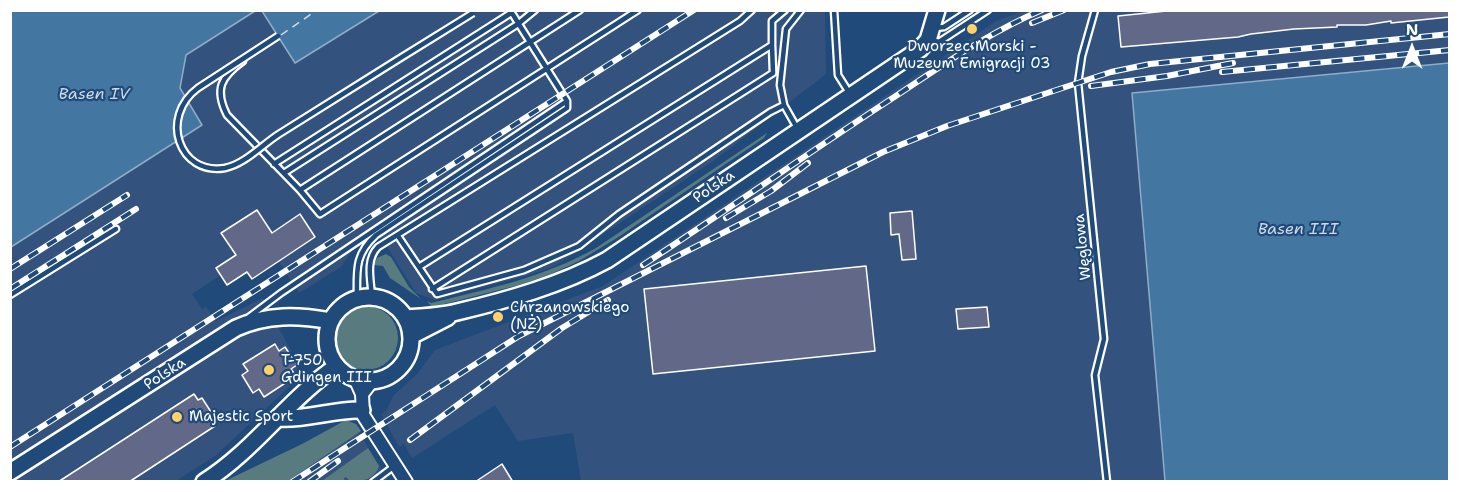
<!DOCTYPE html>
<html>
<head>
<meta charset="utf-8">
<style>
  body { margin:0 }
  #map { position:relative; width:1460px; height:492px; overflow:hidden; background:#1f4a7a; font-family:"Shantell Sans",sans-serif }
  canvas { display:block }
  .frame { position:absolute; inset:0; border:12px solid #fff; pointer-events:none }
  .north { position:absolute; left:1382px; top:18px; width:60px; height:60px; -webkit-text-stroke:4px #1f4a7a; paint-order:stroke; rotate:0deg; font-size:16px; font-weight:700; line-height:24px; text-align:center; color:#fff }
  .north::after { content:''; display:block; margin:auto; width:21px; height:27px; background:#fff; clip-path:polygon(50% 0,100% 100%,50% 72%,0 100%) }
</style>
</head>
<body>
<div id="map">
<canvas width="1460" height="492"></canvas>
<div class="frame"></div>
<div class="north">N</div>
</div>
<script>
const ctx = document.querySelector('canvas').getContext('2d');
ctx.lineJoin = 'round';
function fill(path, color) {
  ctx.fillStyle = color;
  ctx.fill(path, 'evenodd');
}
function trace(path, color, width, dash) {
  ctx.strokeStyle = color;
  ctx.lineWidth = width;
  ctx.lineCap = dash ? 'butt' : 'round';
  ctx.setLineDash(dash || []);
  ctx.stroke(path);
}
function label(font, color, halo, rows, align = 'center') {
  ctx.font = font + ' "Shantell Sans",sans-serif';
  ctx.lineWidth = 4.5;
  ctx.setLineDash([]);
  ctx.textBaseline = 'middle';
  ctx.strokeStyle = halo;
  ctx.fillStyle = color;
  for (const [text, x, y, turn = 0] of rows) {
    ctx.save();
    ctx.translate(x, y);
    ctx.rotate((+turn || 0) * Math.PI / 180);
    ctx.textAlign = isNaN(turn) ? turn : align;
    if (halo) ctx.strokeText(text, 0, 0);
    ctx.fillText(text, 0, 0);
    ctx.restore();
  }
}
const built = new Path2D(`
  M255 11H262L295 63 379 11H825L826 74 712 162 553 267 525 276 435 300 416 293 376 229 357 243 341 267 299 293 279 262 252 279 247 272 227 285 221 275 192 294 202 309 206 307 216 321 263 298 303 374 215 456 176 481 11 482V247L202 125 180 88 186 55Z
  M1023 11H1449V63L1132 93 1165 481H581L573 433 518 441 495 405 412 458 404 444 399 447 381 414 386 411 393 396 417 374 435 350 603 286 996 21Z
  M346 420 353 423 389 481 237 482Z`);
const green = new Path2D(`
  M767 133 764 138 617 238 579 261 551 274 523 284 432 307 427 301 431 303C488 289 545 277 596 248Z
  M386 254 391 257 409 287 421 299 390 278 383 266 374 265 377 258Z
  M334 338a32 32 0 1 1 64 0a32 32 0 1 1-64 0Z
  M346 420 356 424 361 431 288 481H225L302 444Z
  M368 448 379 466C375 479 362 482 350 481L346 477 344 478V481H322Z`);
const water = new Path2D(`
  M11 11H255L186 55 180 88 202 125 11 247Z
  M262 11H379L295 63Z
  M1449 63V481H1165L1132 93Z`);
const ferry = new Path2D(`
  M281 35 317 10`);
const building = new Path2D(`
  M1449 10V17L1391 23V21L1366 25H1337V27L1294 29 1251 34 1238 37 1121 47 1118 16 1176 10Z
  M257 210 272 233 300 214 315 237 252 279 247 272 227 285 216 268 236 255 221 233Z
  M912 211 916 259 902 260 899 234 891 235 890 213Z
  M866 266 875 351 653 374 644 289Z
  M987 307 989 327 958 329 956 309Z
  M275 344 279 351 285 347 297 365 291 369 296 376 264 397 259 389 253 393 242 375 248 371 243 364Z
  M194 394 198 400 202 398 211 412 207 414 215 426 129 482H58Z
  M502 464 513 482H475Z`);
const service = new Path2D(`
  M834 10 838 75 850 94
  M1095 10 1082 56 1078 83 1104 339 1095 375 1107 482
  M935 28 944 27 970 10
  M931 40 939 42 988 10
  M243 61C221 77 214 89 227 115L300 190 580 10
  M797 128 784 105 780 85 786 29 801 10
  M274 164 511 13
  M284 173 518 24 535 10
  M300 190 320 214 638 10
  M398 236 437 294 524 270 579 246 619 214 770 112 784 105
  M419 267 772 45V21L785 10
  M432 289 773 73 772 45
  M10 295 116 229
  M372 297C371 281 365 260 378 247L740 21 752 10
  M357 299C357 271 354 255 376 235L567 108V101L510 10
  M249 317 281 293 567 101
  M373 482 393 467`);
const tertiary = new Path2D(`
  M355 378 362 394 363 415 406 482
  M362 394 372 381`);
const trunk = new Path2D(`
  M327 339a42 42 0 1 1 84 0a42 42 0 1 1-84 0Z
  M406 318C422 317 441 316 457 312 508 300 561 285 607 260L920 49 928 40 937 10
  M411 336 448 317
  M279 418C307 420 334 409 362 410
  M10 472 236 328C268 314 297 315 331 321
  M204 482C255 450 288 399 337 366`);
const rail = new Path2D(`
  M1032 23 1064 10
  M1222 72 1450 50
  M1091 86 1167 76 1233 63
  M726 218 771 191 808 163
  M643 265C724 212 804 156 885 103 936 70 985 34 1042 10
  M10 269 127 195
  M10 289 136 209
  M410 440 562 328 608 300
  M10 447 694 10
  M292 482 519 336 883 152 947 126 1111 72 1150 64 1450 34
  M309 482 338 461`);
const serviceBridge = new Path2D(`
  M278 36 198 88C159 117 179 176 225 168 245 164 263 144 279 134 344 93 408 53 473 13`);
const markers = [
  [972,29,6,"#ffd166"],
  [498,317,6,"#ffd166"],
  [269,370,6,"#ffd166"],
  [177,417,6,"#ffd166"]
];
const poiNames = [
  ["Dworzec Morski -",972,47,"center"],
  ["Muzeum Emigracji 03",972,64,"center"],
  ["Chrzanowskiego",510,308],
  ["(NŻ)",510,325],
  ["T-750",281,361],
  ["Gdingen III",281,378],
  ["Majestic Sport",189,417]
];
const streetNames = [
  ["Polska",714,187,-34],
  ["Węglowa",1083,247,-96],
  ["Polska",165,374,-33]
];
const waterNames = [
  ["Basen IV",94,95],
  ["Basen III",1298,230]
];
fill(built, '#33537e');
fill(green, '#587b80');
fill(water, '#4476a2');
trace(water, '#8fadc7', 1.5);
trace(ferry, '#d0dde8', 1.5, [8, 6]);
fill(building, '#626988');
trace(building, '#fff', 1.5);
trace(service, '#fff', 9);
trace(tertiary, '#fff', 16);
trace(trunk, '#fff', 20);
trace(service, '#1f4a7a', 4.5);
trace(tertiary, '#1f4a7a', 12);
trace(trunk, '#1f4a7a', 15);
trace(rail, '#fff', 6);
trace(rail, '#1f4a7a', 4, [11]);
trace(serviceBridge, '#fff', 9, []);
trace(serviceBridge, '#1f4a7a', 4.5);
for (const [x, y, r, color] of markers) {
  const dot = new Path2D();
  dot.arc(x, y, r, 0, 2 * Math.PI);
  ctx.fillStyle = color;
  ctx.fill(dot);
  trace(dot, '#1f4a7a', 2);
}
label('15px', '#fff', '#1f4a7a', poiNames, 'left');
label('15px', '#fff', '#1f4a7a', streetNames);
label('italic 16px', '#d0dde8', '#1f4a7a', waterNames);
</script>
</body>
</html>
